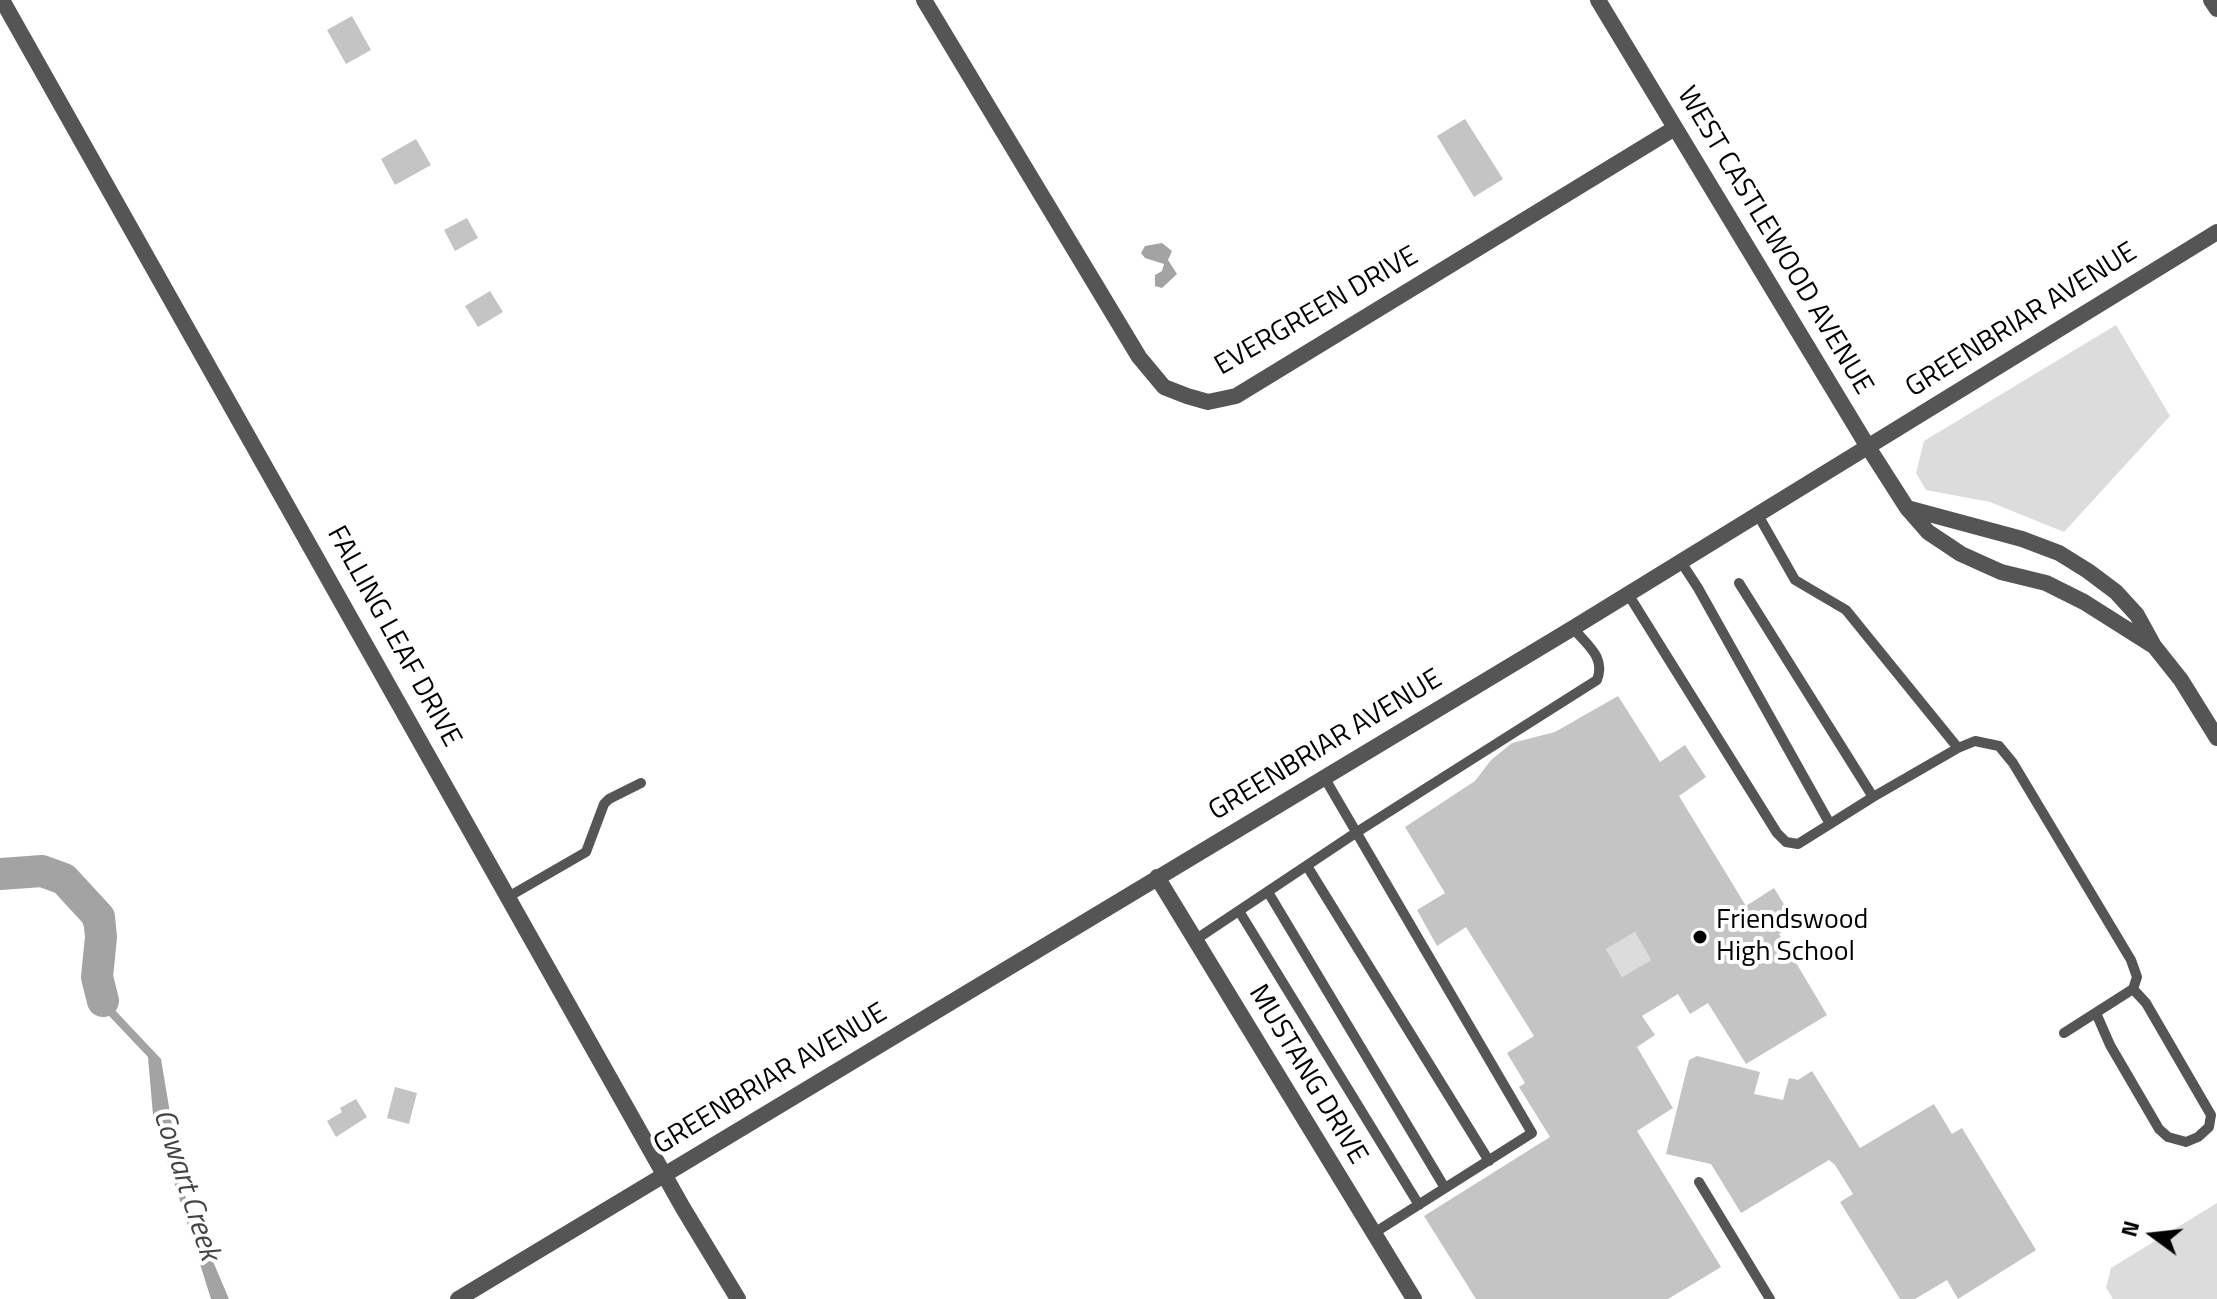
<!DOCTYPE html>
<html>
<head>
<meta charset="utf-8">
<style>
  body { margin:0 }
  #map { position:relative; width:2217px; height:1299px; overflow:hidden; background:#fff; font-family:"Titillium Web",sans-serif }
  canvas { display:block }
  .north { position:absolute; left:2113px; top:1195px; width:80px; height:80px; -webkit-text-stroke:6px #fff; paint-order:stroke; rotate:285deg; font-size:22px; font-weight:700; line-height:32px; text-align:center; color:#000 }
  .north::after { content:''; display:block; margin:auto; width:28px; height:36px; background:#000; clip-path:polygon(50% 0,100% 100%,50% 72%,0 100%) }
</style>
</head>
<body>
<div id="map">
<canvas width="2217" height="1299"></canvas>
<div class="north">N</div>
</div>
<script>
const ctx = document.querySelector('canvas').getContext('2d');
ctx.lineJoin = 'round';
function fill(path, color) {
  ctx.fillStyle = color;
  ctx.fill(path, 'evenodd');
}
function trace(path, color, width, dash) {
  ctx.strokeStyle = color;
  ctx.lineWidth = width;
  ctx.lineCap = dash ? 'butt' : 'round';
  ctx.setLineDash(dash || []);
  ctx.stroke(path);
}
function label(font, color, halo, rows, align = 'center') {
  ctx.font = font + ' "Titillium Web",sans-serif';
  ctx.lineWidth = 8;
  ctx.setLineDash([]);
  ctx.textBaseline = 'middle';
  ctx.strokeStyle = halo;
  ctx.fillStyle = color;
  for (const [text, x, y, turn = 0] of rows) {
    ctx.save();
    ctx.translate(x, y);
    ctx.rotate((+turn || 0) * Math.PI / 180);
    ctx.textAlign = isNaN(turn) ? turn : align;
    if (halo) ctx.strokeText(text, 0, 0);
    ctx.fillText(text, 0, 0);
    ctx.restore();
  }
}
const green = new Path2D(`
  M2116 325 2170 416 2064 532 1990 502 1926 490 1916 473 1924 441Z
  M1635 932 1651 960 1622 977 1606 949Z
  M2217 1203V1299H2113L2106 1288 2111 1268Z`);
const water = new Path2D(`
  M1162 243 1172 251 1168 260 1177 274 1162 288 1155 286V275L1162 271 1164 264 1145 258 1141 253 1145 246Z
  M48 867 74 881 91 907 98 957 111 1006 161 1059 183 1191 229 1299H211L153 1115 148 1057 94 1000 90 948 74 893 23 878 0 877V868Z`);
const river = new Path2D(`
  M0 874 42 871 64 879 99 917 101 937 97 977 103 1001`);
const building = new Path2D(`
  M352 16 371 50 346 64 327 30Z
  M1465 119 1503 179 1474 197 1437 136Z
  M416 139 431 165 395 185 381 159Z
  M467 218 478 238 455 251 444 230Z
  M490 291 503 312 478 327 465 306Z
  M1618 696 1660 762 1685 745 1706 777 1679 796 1746 906 1774 888 1795 922 1779 934 1827 1015 1746 1064 1708 1003 1690 1014 1678 994 1642 1016 1655 1035 1637 1047 1673 1108 1637 1131 1721 1267 1668 1299H1476L1424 1216 1550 1137 1519 1087 1525 1083 1507 1053 1534 1036 1466 927 1437 946 1417 910 1445 893 1405 827 1475 781 1491 760 1512 743 1555 732ZM1635 932 1651 960 1622 977 1606 949Z
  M1697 1056 1760 1072 1754 1094 1783 1100 1789 1078 1798 1080 1812 1071 1860 1148 1934 1104 1952 1134 1962 1128 2036 1250 1958 1299 1947 1280 1915 1299H1900L1840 1202 1853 1194 1835 1165 1829 1160 1741 1213 1711 1164 1666 1154 1689 1060Z
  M395 1087 417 1093 409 1124 387 1118Z
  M356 1099 367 1117 336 1137 327 1121 342 1112 340 1108Z`);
const service = new Path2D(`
  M1758 515 1795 580 1846 610 1958 748
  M1739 583 1873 797
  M1628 594 1777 833 1786 842 1798 844 1830 824 1698 588 1681 562
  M1324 777 1532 1133 1374 1233
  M1830 824 1873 797 1958 748 1975 741 1999 746 2013 763 2131 960 2137 977 2133 989 2064 1033
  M1307 866 1489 1161
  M1268 892 1445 1188
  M508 897 586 852 604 804 609 799 641 783
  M1239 911 1419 1205
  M1195 940 1357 832 1597 680C1606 657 1587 645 1573 628
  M2096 1013 2110 1045 2159 1129 2168 1137 2186 1142 2198 1137 2209 1127 2211 1115 2146 1003 2133 989
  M1699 1182 1770 1299`);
const minor = new Path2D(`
  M2 0 683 1208 738 1299
  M924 0 1139 357 1164 387 1187 396 1208 402 1236 396 1675 128
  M2211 0 2217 9
  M1868 447 1907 508 1928 532 1961 554 2001 572 2046 583 2084 602 2152 645
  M1907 508 2022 539 2059 553 2088 571 2116 592 2137 615 2154 646 2181 680 2217 738
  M1157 877 1414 1299
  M458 1299 1573 628 2217 232`);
const tertiary = new Path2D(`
  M1598 0 1868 447`);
const markers = [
  [1700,937,8,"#000"]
];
const streetNames = [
  ["WEST CASTLEWOOD AVENUE",1774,241,59],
  ["EVERGREEN DRIVE",1317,312,-30],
  ["GREENBRIAR AVENUE",2022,321,-32],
  ["FALLING LEAF DRIVE",393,637,61],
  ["GREENBRIAR AVENUE",1326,746,-31],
  ["MUSTANG DRIVE",1307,1075,59],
  ["GREENBRIAR AVENUE",771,1080,-31]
];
const poiNames = [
  ["Friendswood",1716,921],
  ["High School",1716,953]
];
const waterNames = [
  ["Cowart Creek",185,1185,72]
];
fill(green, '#dcdcdc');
fill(water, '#a3a3a3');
trace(river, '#a3a3a3', 32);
fill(building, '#c4c4c4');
trace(service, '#555', 10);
trace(minor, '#555', 16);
trace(tertiary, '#555', 16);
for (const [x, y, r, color] of markers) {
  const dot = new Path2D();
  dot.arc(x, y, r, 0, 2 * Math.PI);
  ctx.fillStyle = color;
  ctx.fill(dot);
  trace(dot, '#fff', 3);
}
label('28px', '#000', '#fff', streetNames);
label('28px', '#000', '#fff', poiNames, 'left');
label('italic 30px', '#444', '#fff', waterNames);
</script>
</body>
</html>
